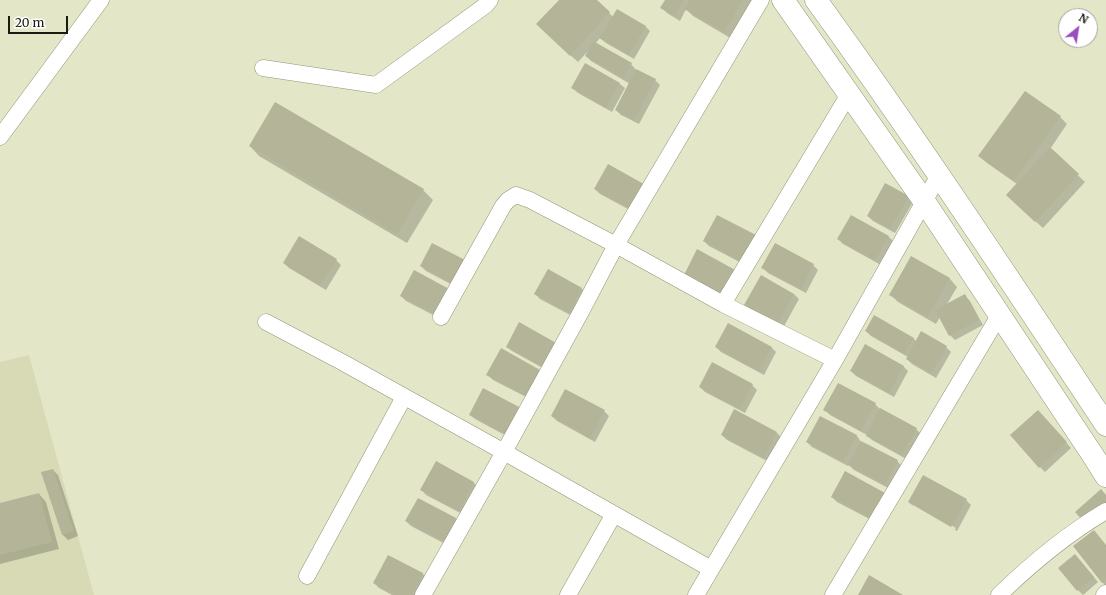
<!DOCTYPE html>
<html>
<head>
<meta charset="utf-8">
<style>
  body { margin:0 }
  #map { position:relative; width:1106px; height:595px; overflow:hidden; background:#e4e6c8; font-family:Merriweather,serif }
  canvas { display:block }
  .north { position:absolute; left:1058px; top:8px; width:40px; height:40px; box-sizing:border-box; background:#fff; border:1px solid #a3a49f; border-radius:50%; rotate:30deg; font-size:11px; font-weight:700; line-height:16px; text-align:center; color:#1a1b10 }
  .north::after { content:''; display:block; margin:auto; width:14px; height:18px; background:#9b4dbf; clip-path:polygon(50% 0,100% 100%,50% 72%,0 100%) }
  .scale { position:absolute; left:8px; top:16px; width:60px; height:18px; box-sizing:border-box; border:2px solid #1a1b10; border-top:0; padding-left:5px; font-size:12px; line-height:14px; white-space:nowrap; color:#1a1b10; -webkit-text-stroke:3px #fff; paint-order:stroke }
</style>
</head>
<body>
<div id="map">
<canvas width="1106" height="595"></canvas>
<div class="north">N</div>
<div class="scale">20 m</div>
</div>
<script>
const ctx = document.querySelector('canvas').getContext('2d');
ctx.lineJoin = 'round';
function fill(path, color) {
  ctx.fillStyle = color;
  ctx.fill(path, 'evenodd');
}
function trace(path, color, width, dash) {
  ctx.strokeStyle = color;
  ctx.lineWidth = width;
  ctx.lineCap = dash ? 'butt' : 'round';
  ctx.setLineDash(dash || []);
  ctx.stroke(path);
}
const built = new Path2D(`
  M29 355 94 595H0V362Z`);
const shadow = new Path2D(`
  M560 0H596L613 17 645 26 650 31 634 59 606 43 600 38 595 44 631 64 636 70 655 80 660 85 639 124 621 115 616 110 630 84 591 61 586 56 588 51 578 62 545 32Z
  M666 0H754L732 39 693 16 686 9 680 21 667 13 662 8Z
  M586 65 620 84 625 88 612 112 578 93 573 88Z
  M1060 117 1067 124 1050 149 1085 182 1043 228 1014 202 1017 184 987 163 979 156Z
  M250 146 423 190 433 200 407 243 259 156Z
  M608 166 641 216 600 194 595 189Z
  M908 197 913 202 895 233 873 221 868 216Z
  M718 216 747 266 709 246 704 241Z
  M851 216 889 237 894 242 881 265 843 244 838 239Z
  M433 244 462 290 426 271 421 266Z
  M912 258 950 279 957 287 946 306 965 296 970 301 983 325 955 340 950 335 940 317 936 324 898 302 891 295Z
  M336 260 341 265 326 290 289 268 284 263Z
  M813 265 818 270 806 293 768 273 763 268Z
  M582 289 587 294 574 317 540 299 535 294Z
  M451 291 443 320 406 301 401 296Z
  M794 294 799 299 783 328 751 310 746 305Z
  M866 331 913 338 917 342 946 347 951 352 936 378 912 364 907 359 908 357 871 336Z
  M507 347 563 349 550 372 512 351Z
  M716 347H771L776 352 764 375 721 352Z
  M501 350 532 400 493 380 488 375Z
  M712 364 752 385 757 390 745 413 705 392 700 387Z
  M903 366 908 371 894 397 856 376 851 371Z
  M875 404 881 410 916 429 921 434 908 460 872 440 867 435 830 415 825 410Z
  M735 410 777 433 782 438 769 462 727 440 722 435Z
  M604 411 609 416 595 442 557 421 552 416Z
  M470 414H526L512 439 475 419Z
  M1043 416 1071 448 1045 472 1040 467Z
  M821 417 857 436 861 442 897 461 902 466 890 489 854 470 849 465 848 466 812 447 807 442Z
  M436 463 474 483 479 488 464 515 426 495 422 490Z
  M53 470 58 475 78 536 68 540 63 535 43 473Z
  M845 472 877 523 837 502 832 497Z
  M39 494 46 502 59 549 0 564V504Z
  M418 499 456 519 461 524 449 546 411 526 406 521Z
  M966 500 971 505 957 531 914 507 955 530 956 528 913 504V506L909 502Z
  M1106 545V586L1102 582Z
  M389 556 423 574 428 579 419 595H392L379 588 374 583Z
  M1080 561 1098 582 1083 595 1078 590Z`);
const building = new Path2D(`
  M559 0H597L610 12 570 56 536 24Z
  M665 0H684L675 16 660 8Z
  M690 0H743L724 32 684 9Z
  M617 9 646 26 629 55 599 38Z
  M593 41 632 63 623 78 585 56Z
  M585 63 620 83 606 108 571 88Z
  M636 69 656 79 634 120 615 110Z
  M1025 91 1061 116 1014 181 978 156Z
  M275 102 424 189 397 234 249 146Z
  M1050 147 1079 174 1035 222 1006 195Z
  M608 164 649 187 636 212 594 189Z
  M885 183 909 196 890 229 867 216Z
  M717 215 756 235 742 262 703 241Z
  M851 215 889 236 875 261 837 239Z
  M299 236 337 259 320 286 283 263Z
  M432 243 469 262 457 286 420 266Z
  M775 243 814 264 801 289 761 268Z
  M697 249 737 271 724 296 684 275Z
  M911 256 950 278 928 317 889 295Z
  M548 269 582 288 569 313 534 294Z
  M414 270 451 290 438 316 400 296Z
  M761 275 794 294 778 323 744 305Z
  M965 294 979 320 949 336 935 310Z
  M874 315 914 338 904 354 865 331Z
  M519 322 558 344 545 368 506 347Z
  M728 323 772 347 759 371 715 347Z
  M921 331 947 346 931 373 906 359Z
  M865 344 904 366 889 393 850 371Z
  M501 348 540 370 526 396 486 375Z
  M712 362 753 384 740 409 699 387Z
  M838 383 876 403 861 431 823 410Z
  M483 388 521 408 507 435 469 415Z
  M565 389 605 410 590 438 551 416Z
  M880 408 917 428 902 455 866 436Z
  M734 409 777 432 764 458 721 435Z
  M1038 410 1067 442 1039 468 1010 435Z
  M820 416 857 435 843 462 806 442Z
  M861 441 898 460 885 485 848 465Z
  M436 461 474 482 459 511 420 490Z
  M53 469 74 531 62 535 41 472Z
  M845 471 885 493 872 519 831 497Z
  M923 475 967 499 951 527 908 502Z
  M1101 489 1106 495V507L1086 524 1075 512Z
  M39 493 52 542 0 555V503Z
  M418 498 456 518 444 541 405 521Z
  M1094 530 1106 545V580L1102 583 1073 546Z
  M1075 554 1094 577 1077 591 1058 568Z
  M388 555 423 573 412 595H395L373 583Z
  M869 575 903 595H858Z`);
const minor = new Path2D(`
  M263 68 376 85 486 5 490 0
  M0 137 101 0
  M723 304 849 94
  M441 317 503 206 508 200 516 195 530 200 616 245 723 304 835 360
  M266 322 342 362 504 452 423 595
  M711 569 504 452 582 310 616 245 761 0
  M307 576 404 397
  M568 595 614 514
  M696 595 835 360 939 175
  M833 595 1000 314
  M999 595C1031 564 1067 534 1106 511
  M1104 595 1106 593`);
const primary = new Path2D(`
  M783 0 924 201 1092 454 1106 476
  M816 0C917 139 1011 282 1106 425`);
fill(built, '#d8dab6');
fill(shadow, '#0003');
fill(building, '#b3b498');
trace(minor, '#939479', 17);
trace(primary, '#939479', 23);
trace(minor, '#fff', 16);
trace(primary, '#fff', 22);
</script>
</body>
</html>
